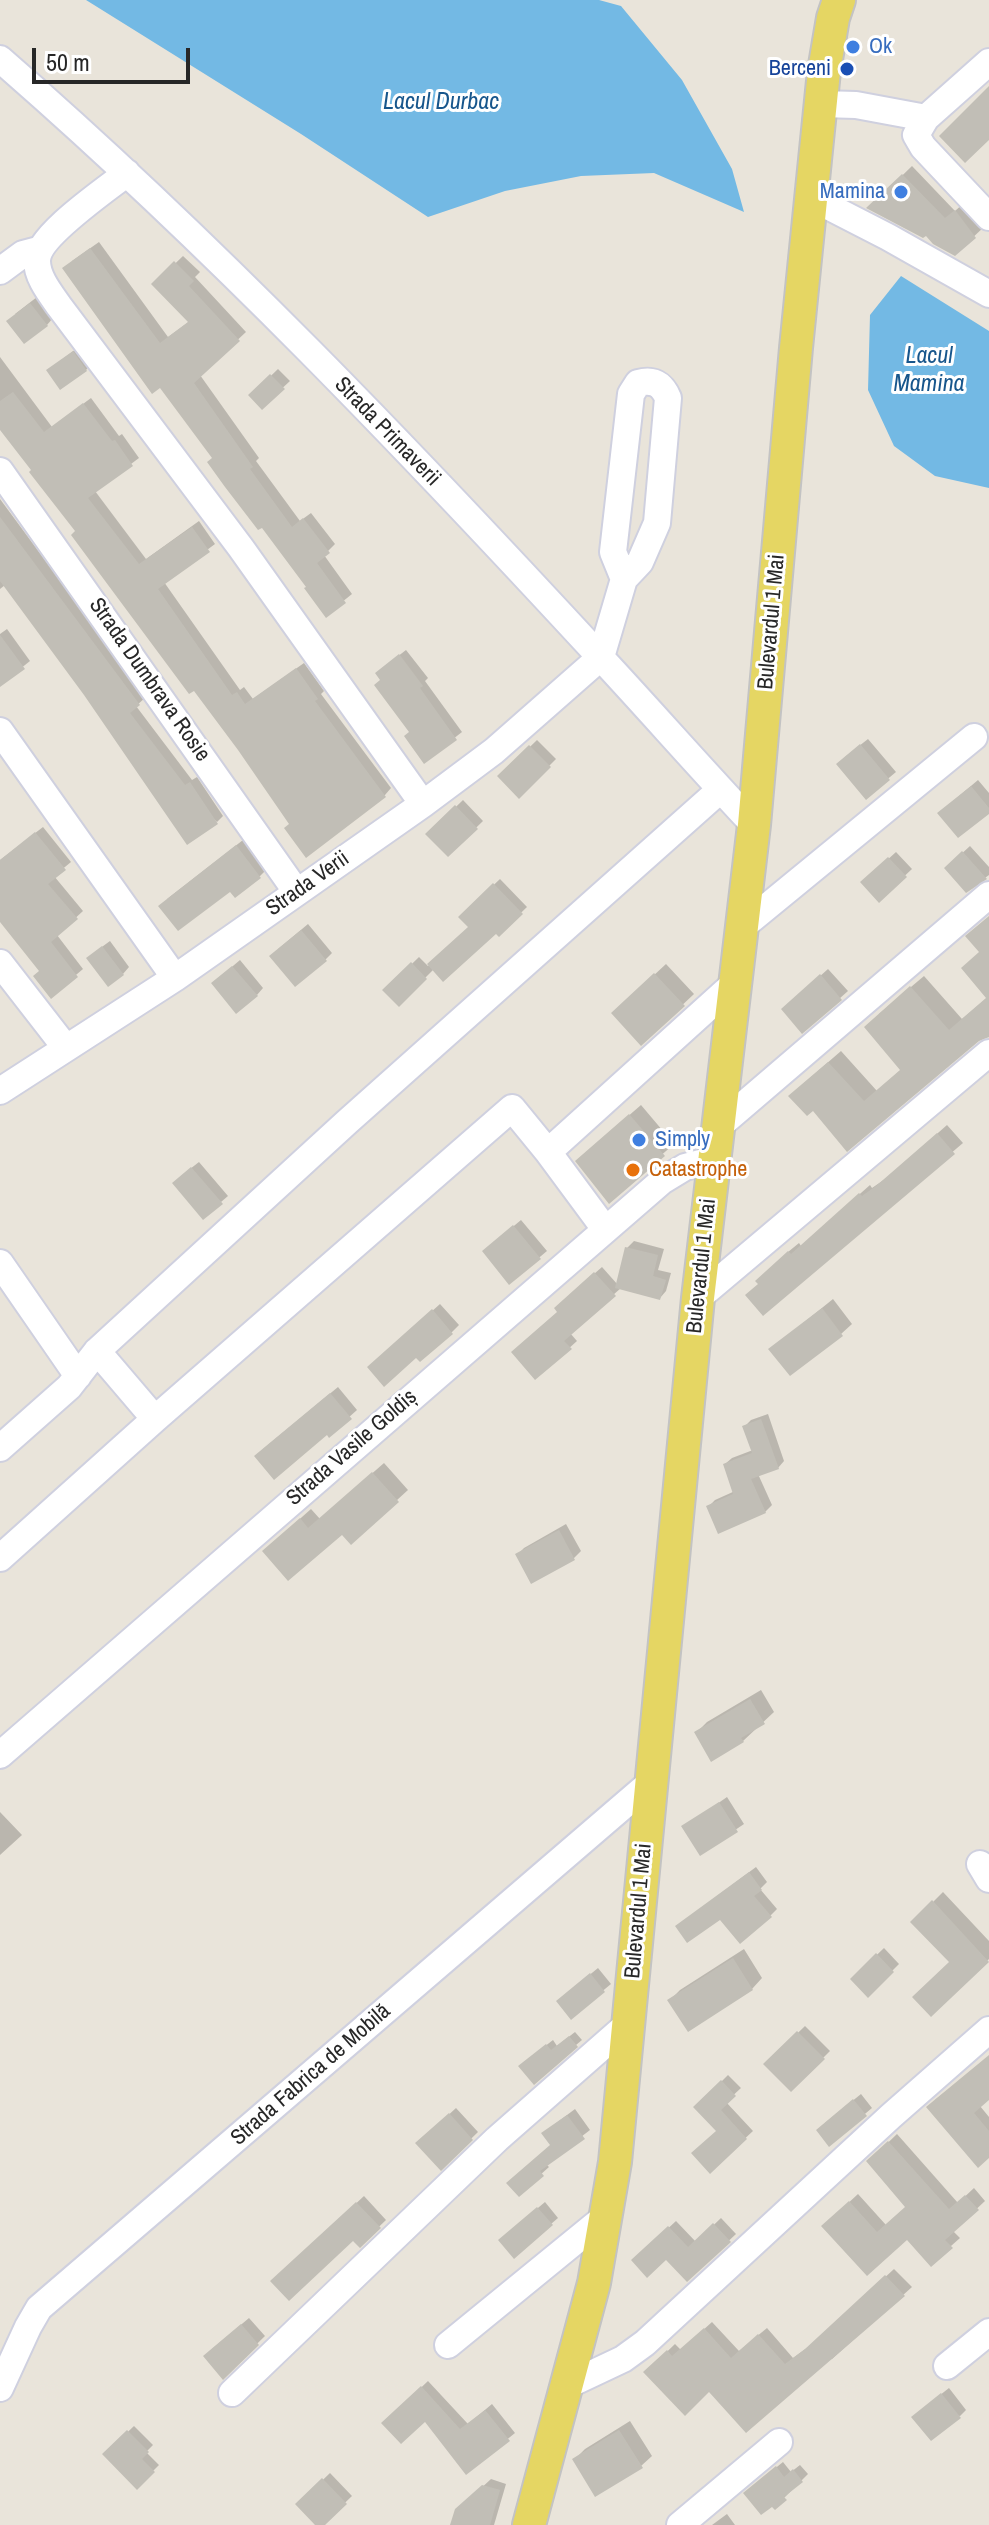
<!DOCTYPE html>
<html>
<head>
<meta charset="utf-8">
<style>
  body { margin:0 }
  #map { position:relative; width:989px; height:2525px; overflow:hidden; background:#e9e4da; font-family:"Archivo Narrow",sans-serif }
  canvas { display:block }
  .scale { position:absolute; left:32px; top:48px; width:158px; height:36px; box-sizing:border-box; border:4px solid #272727; border-top:0; padding-left:10px; font-size:24px; line-height:28px; white-space:nowrap; color:#272727; -webkit-text-stroke:6px #fff; paint-order:stroke }
</style>
</head>
<body>
<div id="map">
<canvas width="989" height="2525"></canvas>
<div class="scale">50 m</div>
</div>
<script>
const ctx = document.querySelector('canvas').getContext('2d');
ctx.lineJoin = 'round';
function fill(path, color) {
  ctx.fillStyle = color;
  ctx.fill(path, 'evenodd');
}
function trace(path, color, width, dash) {
  ctx.strokeStyle = color;
  ctx.lineWidth = width;
  ctx.lineCap = dash ? 'butt' : 'round';
  ctx.setLineDash(dash || []);
  ctx.stroke(path);
}
function label(font, color, halo, rows, align = 'center') {
  ctx.font = font + ' "Archivo Narrow",sans-serif';
  ctx.lineWidth = 6;
  ctx.setLineDash([]);
  ctx.textBaseline = 'middle';
  ctx.strokeStyle = halo;
  ctx.fillStyle = color;
  for (const [text, x, y, turn = 0] of rows) {
    ctx.save();
    ctx.translate(x, y);
    ctx.rotate((+turn || 0) * Math.PI / 180);
    ctx.textAlign = isNaN(turn) ? turn : align;
    if (halo) ctx.strokeText(text, 0, 0);
    ctx.fillText(text, 0, 0);
    ctx.restore();
  }
}
const water = new Path2D(`
  M86 0H599L621 6 682 80 732 169 744 212 654 173 581 176 505 191 428 217 301 134Z
  M901 276 989 331V488L935 476 894 446 868 390 870 315Z`);
const shadow = new Path2D(`
  M912 166 955 211 965 202 984 227 955 254 926 233 870 207Z
  M99 242 168 337 190 321 154 284 183 256 200 272 195 277 246 332 200 375 259 458 256 461 300 521 311 513 335 544 324 555 352 594 326 615 309 586 72 261Z
  M37 297 53 318 47 325 15 314Z
  M80 346 92 363 86 370H48Z
  M0 357 52 427 91 398 119 436 122 434 139 458 95 491 146 559 199 521 215 544 164 582 240 690 244 687 253 699 304 663 324 691 321 694 391 788 385 795 291 824 240 749 0 425Z
  M278 369 290 381 262 407 251 395Z
  M0 499 146 697 136 706 192 780 197 777 223 816 217 822 85 694 5 585 0 589Z
  M7 629 30 661 0 685V634Z
  M406 650 428 678 425 681 462 732 425 761 411 731 382 679 384 667Z
  M868 739 896 772 866 797 845 757Z
  M537 740 556 759 519 796 500 776Z
  M978 780 989 793V811L946 807Z
  M463 800 483 821 448 855 428 834Z
  M43 827 71 862 54 876 83 911 57 935 83 969 51 996 41 970 0 919V860Z
  M243 840 266 870 260 876 230 889 167 899Z
  M970 846 989 867V875L967 891 946 868Z
  M896 852 912 869 879 900 863 882Z
  M500 879 527 907 499 934 496 931 434 969 399 1004 385 990 419 957 428 966 470 927 460 917Z
  M989 917V1035L978 1039 847 1149 803 1084 841 1051 877 1091 902 1069 879 1014 924 976 962 1019 988 997 981 951Z
  M308 924 332 953 325 960 278 949Z
  M110 941 129 967 123 974 95 952Z
  M240 960 263 988 257 995 220 977Z
  M666 964 694 994 642 1043 624 1003Z
  M828 969 848 991 803 1031 790 1003Z
  M641 1105 674 1144 609 1201 588 1151Z
  M947 1125 963 1143 763 1313 788 1252 799 1243 801 1246 870 1185 872 1188 888 1177Z
  M199 1162 228 1196 221 1202 181 1176Z
  M521 1220 547 1251 510 1282 491 1245Z
  M634 1241 664 1249 658 1270 671 1273 666 1291 660 1298 621 1288 570 1333 577 1341 536 1378 563 1301 602 1267 618 1285 627 1248Z
  M833 1299 852 1324 841 1334 771 1349Z
  M440 1304 459 1325 452 1332 420 1360 416 1355 376 1361Z
  M338 1387 357 1410 329 1435 327 1433 263 1449Z
  M768 1414 784 1461 778 1468 758 1474 772 1505 765 1512 708 1507 715 1500 735 1491 725 1464 732 1458 753 1450 744 1427 751 1420Z
  M384 1463 408 1490 351 1542 342 1532 275 1541 311 1509 320 1519Z
  M566 1524 581 1551 574 1558 532 1581 517 1555 524 1548Z
  M761 1690 774 1712 743 1741 696 1733 707 1722Z
  M727 1797 744 1824 701 1853 684 1827Z
  M0 1812 22 1835 0 1855Z
  M756 1867 767 1882 760 1889 777 1909 770 1916 720 1917 677 1926Z
  M943 1892 989 1941V1959L931 2014 952 1962 913 1922Z
  M884 1948 899 1964 868 1995 852 1979Z
  M744 1949 762 1978 752 1989 670 2000 680 1990Z
  M598 1968 611 1984 571 2017 565 1995Z
  M805 2026 830 2051 791 2090 766 2064Z
  M575 2032 582 2040 576 2045 526 2061 553 2040 557 2046Z
  M989 2057V2098L980 2106 989 2117V2155L935 2100Z
  M728 2075 741 2088 726 2102 753 2131 710 2171 718 2130 696 2107Z
  M861 2094 872 2108 829 2144 825 2123Z
  M456 2108 478 2132 441 2168 418 2143Z
  M575 2109 590 2130 546 2164 549 2167 519 2194 552 2144 551 2127Z
  M897 2134 958 2203 974 2188 985 2201 953 2231 960 2238 951 2246 907 2237 867 2273 832 2218 858 2194 886 2225 908 2206 869 2161Z
  M364 2196 386 2220 360 2245 353 2238 273 2281Z
  M545 2202 558 2218 551 2224 507 2234Z
  M721 2218 736 2234 687 2280 666 2258 634 2260 676 2221 696 2242Z
  M894 2269 912 2287 832 2359 709 2389 646 2372 675 2344 681 2350 712 2322 739 2351 767 2328 793 2358 815 2342Z
  M249 2318 265 2336 223 2377 212 2349Z
  M428 2381 468 2424 492 2404 515 2433 467 2472 426 2419 384 2423Z
  M949 2388 966 2410 960 2416 921 2410Z
  M630 2421 652 2456 641 2466 574 2460 585 2449Z
  M134 2426 153 2445 146 2452 159 2465 137 2487 105 2454Z
  M783 2462 791 2472 800 2465 808 2474 775 2507 752 2487Z
  M330 2473 352 2496 322 2525H318L298 2504Z
  M491 2479 506 2484 494 2525H452L465 2503Z
  M727 2514 735 2525H712Z`);
const building = new Path2D(`
  M989 86V140L965 163 939 136Z
  M902 174 945 218 955 210 976 238 955 256 933 244 926 236 923 238 866 208Z
  M90 248 160 343 188 322 151 284 174 261 194 281 189 286 240 341 194 383 253 467 250 469 292 527 303 518 330 553 317 563 346 603 326 618 304 588 306 587 262 528 258 530 225 487 207 462 212 458 160 388 152 394 62 268Z
  M30 303 48 326 24 344 6 321Z
  M73 351 87 371 60 390 46 370Z
  M270 374 285 389 262 410 248 395Z
  M13 392 44 432 83 403 112 441 115 440 133 466 88 498 139 564 192 527 210 552 158 589 232 695 237 692 245 704 296 668 318 699 315 701 386 797 306 858 284 828 289 824 238 750 194 691 189 694 114 593 71 535 75 531 29 472 31 470 0 430V401Z
  M0 517 140 705 130 713 185 785 190 782 218 824 187 845 84 695 0 581Z
  M0 635 25 669 0 687Z
  M399 654 423 686 420 688 457 740 424 764 404 736 409 732 374 685 380 680 375 673Z
  M860 744 890 780 866 800 836 764Z
  M529 745 551 767 519 799 497 776Z
  M971 786 989 808V814L958 838 937 813Z
  M455 805 478 829 448 857 425 834Z
  M35 832 66 870 48 884 78 919 51 942 78 977 51 999 33 976 39 971 0 922V860Z
  M236 845 261 878 235 898 230 892 178 931 158 906Z
  M962 851 987 879 966 893 944 868Z
  M888 857 907 877 879 903 860 882Z
  M493 883 523 914 499 937 496 934 443 982 427 964 468 927 458 917Z
  M989 916V1037L979 1041 847 1152 813 1111 807 1116 788 1096 828 1062 864 1101 900 1070 864 1027 910 986 949 1030 986 998 961 968 979 952 965 936Z
  M301 930 327 961 295 987 269 956Z
  M102 946 124 975 108 987 86 958Z
  M411 962 427 979 399 1007 382 990Z
  M232 966 258 996 236 1014 211 983Z
  M654 973 685 1006 641 1046 611 1013Z
  M820 974 842 1000 802 1034 781 1009Z
  M629 1114 665 1156 609 1204 575 1161Z
  M937 1133 955 1154 763 1316 745 1295 758 1284 755 1281 788 1251 791 1254 859 1193 862 1196 876 1186Z
  M191 1167 223 1204 203 1220 172 1183Z
  M513 1225 541 1259 509 1285 482 1251Z
  M625 1247 658 1255 653 1276 666 1280 660 1300 615 1288Z
  M594 1272 616 1296 564 1341 572 1349 535 1380 511 1352 557 1312 554 1308Z
  M822 1308 843 1336 790 1376 768 1349Z
  M432 1309 453 1334 420 1362 416 1358 384 1387 367 1367Z
  M330 1393 352 1419 329 1438 327 1435 274 1480 254 1456Z
  M761 1419 779 1469 751 1479 766 1513 718 1534 706 1506 733 1494 723 1464 752 1453 742 1426Z
  M372 1472 399 1502 351 1545 342 1535 288 1581 262 1551 300 1518 308 1528Z
  M559 1530 575 1560 531 1584 515 1554Z
  M750 1699 765 1724 741 1738 744 1742 711 1762 694 1732Z
  M719 1802 738 1832 700 1856 681 1826Z
  M749 1872 762 1890 754 1896 772 1917 740 1944 720 1920 687 1943 675 1926Z
  M932 1900 989 1962 931 2017 912 1997 949 1962 910 1922Z
  M876 1953 894 1972 868 1998 850 1979Z
  M733 1958 753 1990 688 2032 667 2000Z
  M590 1973 605 1992 571 2020 556 2001Z
  M797 2031 825 2059 791 2092 763 2064Z
  M569 2036 578 2047 534 2085 518 2066 546 2044 551 2050Z
  M989 2055V2100L974 2113 989 2131V2158L978 2168 926 2107Z
  M721 2080 736 2096 721 2110 747 2139 710 2174 691 2153 716 2131 693 2107Z
  M853 2099 867 2116 829 2147 816 2130Z
  M449 2113 473 2140 441 2171 415 2143Z
  M567 2115 585 2139 540 2171 544 2176 519 2197 506 2183 550 2145 541 2133Z
  M888 2141 949 2209 965 2195 979 2210 945 2240 953 2248 931 2267 907 2240 867 2276 821 2226 849 2201 877 2232 905 2207 866 2161Z
  M356 2202 381 2228 360 2248 353 2241 289 2301 270 2281Z
  M537 2207 553 2225 514 2259 498 2240Z
  M713 2223 731 2242 687 2282 666 2260 647 2278 631 2260 668 2226 688 2247Z
  M885 2275 905 2296 746 2433 709 2392 685 2416 643 2372 667 2350 672 2356 704 2328 731 2358 758 2334 785 2364 805 2349Z
  M241 2324 259 2345 223 2380 203 2356Z
  M421 2386 460 2429 485 2410 510 2441 466 2475 425 2422 401 2444 381 2423Z
  M941 2393 961 2418 931 2441 911 2417Z
  M127 2430 149 2452 142 2459 155 2472 137 2490 102 2454Z
  M619 2430 643 2468 595 2497 572 2459Z
  M776 2466 784 2477 793 2469 803 2482 784 2497 787 2500 775 2510 772 2507 761 2515 743 2493Z
  M322 2478 347 2504 325 2525H315L295 2504Z
  M482 2485 500 2490 490 2525H450L455 2509Z`);
const minor = new Path2D(`
  M0 59C214 245 411 452 603 660 654 715 703 771 754 825
  M989 62 926 118 916 135 923 147 989 217
  M821 104 856 105 926 118
  M127 173C107 189 37 236 37 261 37 277 50 293 59 306L241 548 423 804
  M812 198 888 237 989 294
  M0 271 23 254 38 250
  M0 471 296 891
  M0 731 175 978
  M741 928 974 737
  M0 963 66 1048
  M0 1091 175 978 423 804 494 751 601 657 624 579 640 562 657 523 668 398C662 384 653 379 638 383L631 394 613 552 624 579
  M719 1126 989 895
  M548 1152 605 1229
  M0 1263 78 1376
  M698 1298 989 1053
  M97 1351 155 1419
  M0 1448 69 1387 97 1351 347 1122 720 790
  M0 1558 155 1419 512 1108 548 1152 735 983
  M0 1755 662 1181 685 1167 715 1159
  M980 1864 989 1879
  M448 2345 606 2216
  M947 2366 989 2332
  M568 2385 623 2359 645 2343 891 2116 989 2030
  M0 2388 28 2327 39 2308 650 1783
  M232 2393 497 2139 628 2024
  M680 2525 779 2442`);
const major = new Path2D(`
  M529 2525 594 2283 615 2162 698 1298 754 825 796 348 824 71 833 18 839 0`);
const markers = [
  [853,47,8,"#3f7fe0"],
  [847,69,8,"#1a4fb4"],
  [901,192,8,"#3f7fe0"],
  [639,1140,8,"#3f7fe0"],
  [633,1170,8,"#e8710a"]
];
const shopNames = [
  ["Ok",869,47],
  ["Mamina",885,192,"right"],
  ["Simply",655,1140]
];
const transitNames = [
  ["Berceni",831,69]
];
const streetNames = [
  ["Strada Primaverii",387,432,46],
  ["Bulevardul 1 Mai",772,622,-85],
  ["Strada Dumbrava Rosie",149,680,55],
  ["Strada Verii",308,884,-35],
  ["Bulevardul 1 Mai",702,1266,-84],
  ["Strada Vasile Goldiș",352,1448,-41],
  ["Bulevardul 1 Mai",639,1911,-85],
  ["Strada Fabrica de Mobilă",311,2075,-41]
];
const foodNames = [
  ["Catastrophe",649,1170]
];
const waterNames = [
  ["Lacul Durbac",441,103],
  ["Lacul",929,357],
  ["Mamina",929,385]
];
fill(water, '#73b9e4');
fill(shadow, '#0003');
fill(building, '#c1beb6');
trace(minor, '#cfd0df', 30);
trace(major, '#c3c3c3', 36);
trace(minor, '#fff', 26);
trace(major, '#e5d663', 32);
for (const [x, y, r, color] of markers) {
  const dot = new Path2D();
  dot.arc(x, y, r, 0, 2 * Math.PI);
  ctx.fillStyle = color;
  ctx.fill(dot);
  trace(dot, '#fff', 3);
}
label('22px', '#366cbe', '#fff', shopNames, 'left');
label('22px', '#164399', '#fff', transitNames, 'right');
label('22px', '#272727', '#fff', streetNames);
label('22px', '#c56008', '#fff', foodNames, 'left');
label('italic 24px', '#17568c', '#fff', waterNames);
</script>
</body>
</html>
